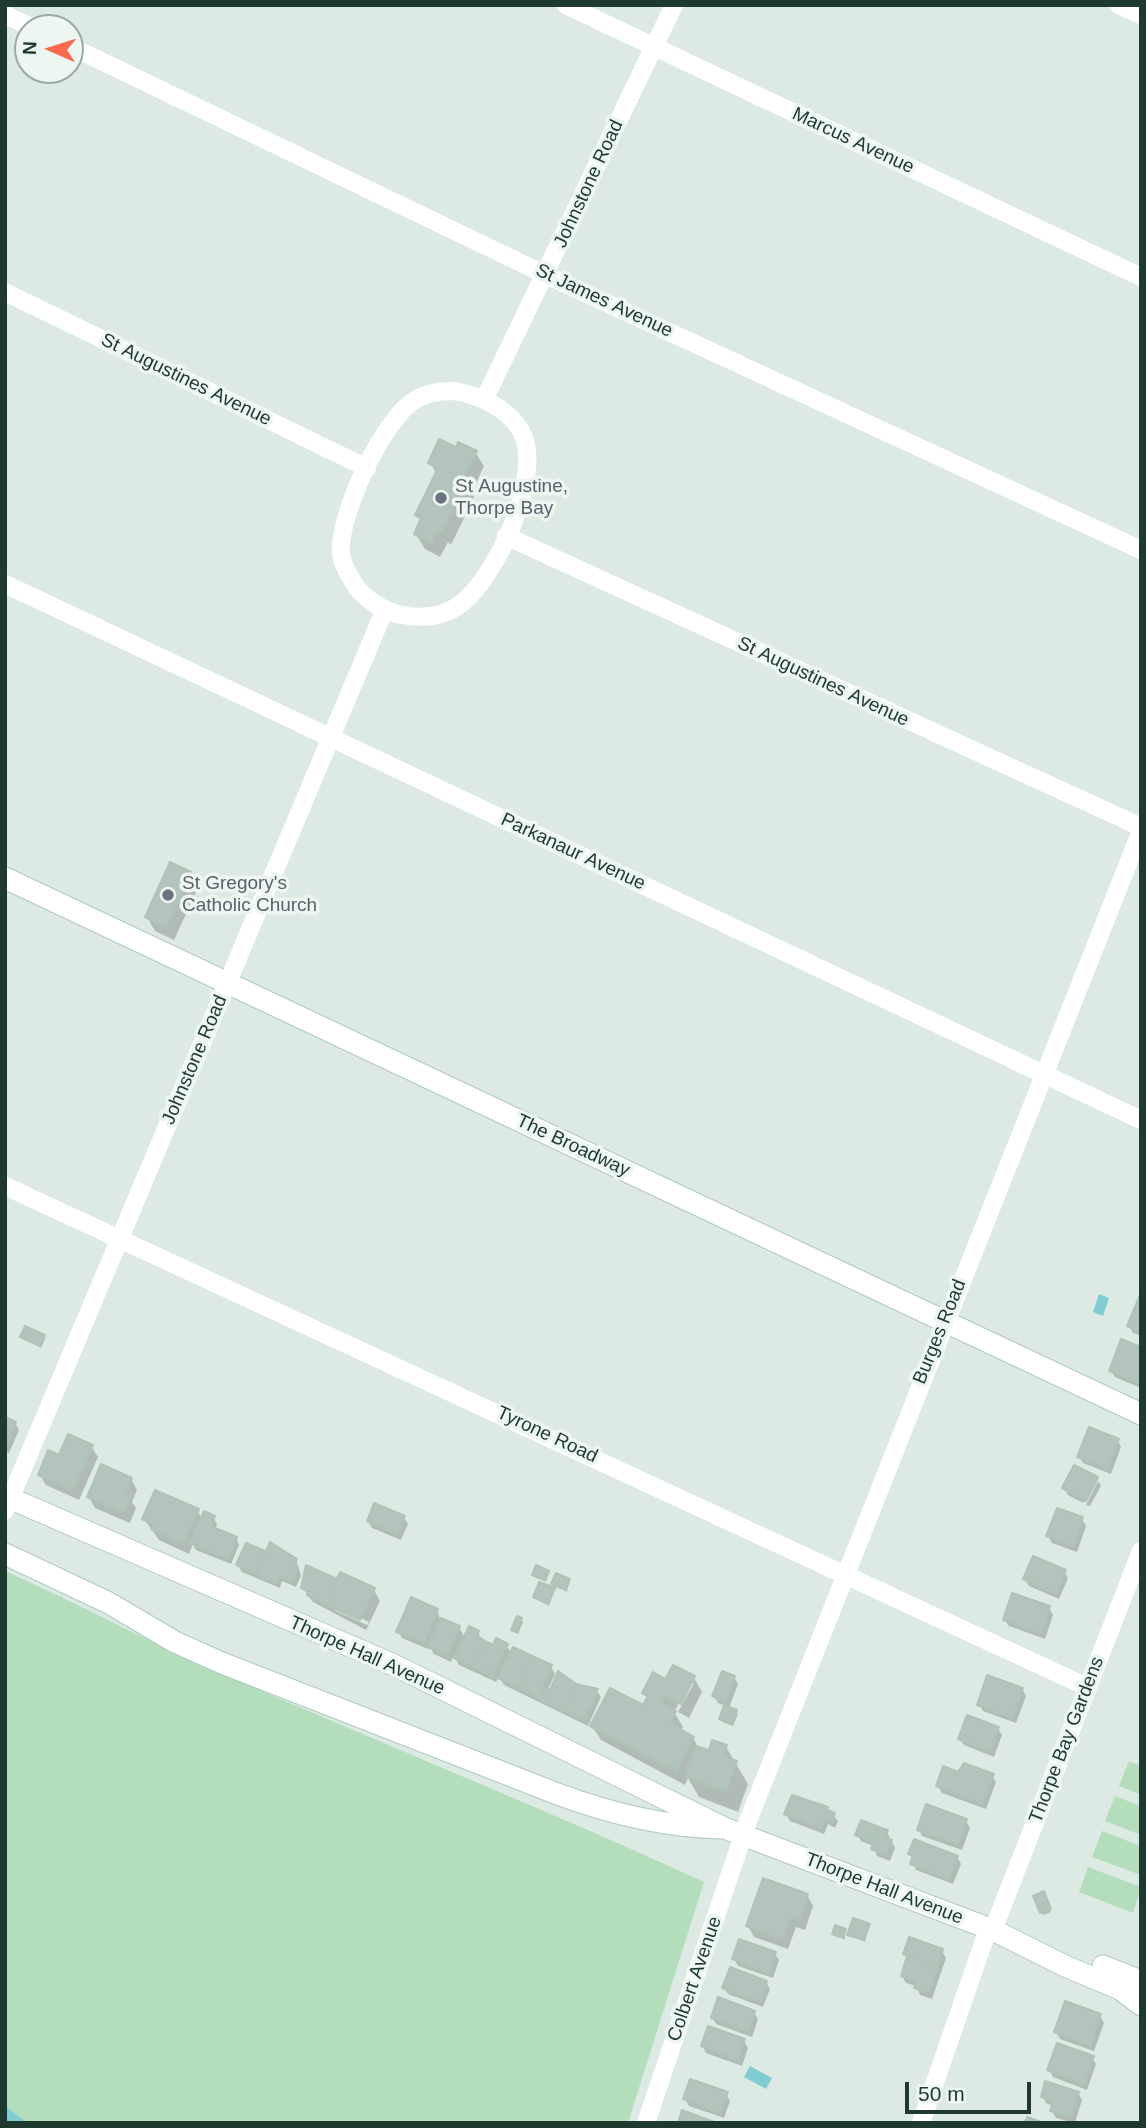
<!DOCTYPE html>
<html>
<head>
<meta charset="utf-8">
<style>
  body { margin:0 }
  #map { position:relative; width:1146px; height:2128px; overflow:hidden; background:#ddeae3; font-family:Arial,sans-serif }
  canvas { display:block }
  .frame { position:absolute; inset:0; border:7px solid #1e3930; pointer-events:none }
  .north { position:absolute; left:14px; top:14px; width:70px; height:70px; box-sizing:border-box; background:#edf6f1; border:2px solid #9aaaa4; border-radius:50%; rotate:273deg; font-size:19px; font-weight:700; line-height:28px; text-align:center; color:#1e3930 }
  .north::after { content:''; display:block; margin:auto; width:24px; height:32px; background:#f9694c; clip-path:polygon(50% 0,100% 100%,50% 72%,0 100%) }
  .scale { position:absolute; left:905px; top:2082px; width:126px; height:32px; box-sizing:border-box; border:4px solid #1e3930; border-top:0; padding-left:9px; font-size:21px; line-height:24px; white-space:nowrap; color:#1e3930; -webkit-text-stroke:5px #edf6f1; paint-order:stroke }
</style>
</head>
<body>
<div id="map">
<canvas width="1146" height="2128"></canvas>
<div class="frame"></div>
<div class="north">N</div>
<div class="scale">50 m</div>
</div>
<script>
const ctx = document.querySelector('canvas').getContext('2d');
ctx.lineJoin = 'round';
function fill(path, color) {
  ctx.fillStyle = color;
  ctx.fill(path, 'evenodd');
}
function trace(path, color, width, dash) {
  ctx.strokeStyle = color;
  ctx.lineWidth = width;
  ctx.lineCap = dash ? 'butt' : 'round';
  ctx.setLineDash(dash || []);
  ctx.stroke(path);
}
function label(font, color, halo, rows, align = 'center') {
  ctx.font = font + ' Arial,sans-serif';
  ctx.lineWidth = 7;
  ctx.setLineDash([]);
  ctx.textBaseline = 'middle';
  ctx.strokeStyle = halo;
  ctx.fillStyle = color;
  for (const [text, x, y, turn = 0] of rows) {
    ctx.save();
    ctx.translate(x, y);
    ctx.rotate((+turn || 0) * Math.PI / 180);
    ctx.textAlign = isNaN(turn) ? turn : align;
    if (halo) ctx.strokeText(text, 0, 0);
    ctx.fillText(text, 0, 0);
    ctx.restore();
  }
}
const green = new Path2D(`
  M5 1571C77 1603 145 1640 216 1671 378 1742 543 1808 704 1882L628 2123H5Z
  M1129 1761 1141 1766V1795L1119 1786Z
  M1115 1796 1141 1806V1835L1105 1821Z
  M1102 1831 1141 1846V1875L1092 1857Z
  M1088 1867 1141 1887 1133 1913 1079 1892Z`);
const water = new Path2D(`
  M1099 1294 1109 1298 1103 1316 1093 1312Z
  M750 2066 772 2078 766 2089 744 2077Z
  M5 2106 28 2123H5Z`);
const shadow = new Path2D(`
  M456 450 475 452 484 466 472 492 474 497 451 545 448 542 440 557 425 549 416 534 422 522 417 515 437 474 430 463Z
  M190 874 198 888 174 940 155 931 147 917Z
  M1141 1299V1336L1133 1333 1129 1326Z
  M22 1337H44L45 1339 41 1348Z
  M1141 1349V1388L1115 1377 1111 1371Z
  M5 1419 15 1423 19 1430 9 1453 5 1451Z
  M1118 1441 1121 1447 1111 1474 1083 1463 1079 1456Z
  M91 1446 98 1457 79 1500 46 1485 40 1475 59 1457Z
  M131 1479 137 1490 132 1502 136 1508 130 1523 95 1508 89 1497Z
  M1097 1479 1083 1503 1068 1495 1064 1488Z
  M1098 1481 1101 1486 1090 1506 1086 1505Z
  M197 1510 202 1519 213 1517 217 1524 215 1530 236 1538 239 1545 231 1564 196 1550 193 1544 189 1554 159 1540 144 1519Z
  M404 1518 408 1524 401 1540 372 1528 368 1521Z
  M1082 1519 1086 1526 1077 1552 1052 1543 1048 1536Z
  M270 1544 296 1560 301 1576 296 1587 282 1581 280 1588 242 1572 238 1565 247 1545 266 1553Z
  M548 1572 546 1582 534 1575Z
  M1064 1572 1068 1578 1059 1599 1029 1586 1025 1579Z
  M338 1581 374 1590 380 1601 366 1630 313 1602 302 1587ZM334 1606 369 1622 367 1625 334 1610Z
  M569 1581 567 1592 553 1584Z
  M554 1590 549 1606 535 1597Z
  M1049 1608 1053 1615 1045 1639 1009 1626 1005 1620Z
  M437 1610 440 1619 459 1627 465 1638 478 1633 482 1639 494 1647 506 1645 512 1654 551 1667 555 1674 547 1691 576 1686 597 1691 601 1697 588 1726 504 1685 499 1676 496 1682 459 1665 454 1655 451 1662 434 1654 429 1646 428 1649 402 1638 398 1631Z
  M521 1619 523 1622 518 1634 513 1630Z
  M734 1677 738 1684 729 1708 738 1714 733 1726 722 1722 726 1706 718 1703 714 1696Z
  M694 1678 702 1692 689 1718 678 1712 694 1683H690L675 1710 672 1709 683 1727 681 1731 693 1738 699 1749 710 1752 726 1747 748 1784 738 1812 699 1797 688 1778 685 1785 601 1740 592 1726 644 1707 648 1700 644 1693 666 1681Z
  M1022 1689 1026 1696 1016 1723 983 1711 979 1705Z
  M998 1729 1002 1735 994 1757 964 1745 960 1739Z
  M958 1774 992 1776 996 1782 986 1809 942 1793 938 1786Z
  M827 1808 838 1821 835 1828 828 1824 824 1834 790 1821 786 1814Z
  M966 1821 970 1828 962 1850 922 1836 919 1829Z
  M887 1832 895 1848 890 1861 877 1856 874 1846 861 1841 857 1834Z
  M910 1854 957 1857 961 1864 953 1884 916 1870Z
  M807 1895 813 1906 805 1930 796 1927 788 1949 754 1937 748 1926Z
  M1045 1896 1051 1912 1043 1915 1036 1897Z
  M868 1925 865 1942 849 1934Z
  M845 1931V1940L834 1934Z
  M942 1951 946 1958 932 1999 920 1995 916 1986 906 1983 902 1976 908 1960 905 1954Z
  M775 1954 779 1960 773 1978 738 1966 734 1959Z
  M766 1982 770 1989 763 2007 728 1994 724 1988Z
  M754 2012 758 2019 752 2037 716 2024 712 2017Z
  M1100 2016 1104 2023 1094 2051 1060 2039 1056 2032Z
  M744 2041 748 2048 742 2066 706 2053 703 2046Z
  M1092 2058 1096 2064 1087 2090 1053 2077 1049 2070Z
  M1078 2093 1082 2100 1075 2123 1056 2118 1052 2111 1053 2106 1046 2103 1042 2096Z
  M726 2094 730 2101 724 2118 689 2106 685 2099Z`);
const building = new Path2D(`
  M439 439 456 447 458 442 477 451 463 479 467 481 442 532 439 529 432 543 414 534 421 518 415 515 438 468 428 463Z
  M170 862 191 872 166 927 145 917Z
  M1140 1295H1141V1332L1127 1326Z
  M25 1326 45 1335 40 1346 20 1337Z
  M1121 1339 1141 1347V1384L1109 1371Z
  M5 1417 16 1422 5 1447Z
  M1089 1427 1119 1439 1107 1468 1077 1457Z
  M68 1434 93 1445 73 1490 38 1475 48 1450 59 1455Z
  M101 1464 132 1478 125 1494 131 1496 124 1513 87 1497Z
  M1074 1465 1098 1477 1086 1501 1062 1488Z
  M155 1490 199 1509 183 1544 151 1529 153 1524 142 1519Z
  M374 1503 405 1516 397 1534 367 1521Z
  M1057 1508 1083 1517 1073 1546 1046 1536Z
  M204 1511 215 1516 210 1526 237 1537 228 1559 190 1543Z
  M270 1542 297 1559 294 1566 298 1568 292 1581 279 1576 276 1583 256 1574Z
  M246 1543 265 1551 256 1574 236 1565Z
  M1033 1556 1066 1570 1056 1593 1023 1579Z
  M306 1565 337 1579 325 1604 307 1595 308 1591 301 1588Z
  M536 1565 549 1571 545 1580 532 1575Z
  M340 1572 375 1588 360 1620 325 1604Z
  M556 1573 570 1579 566 1590 551 1584Z
  M539 1582 555 1588 548 1604 533 1597Z
  M1012 1593 1050 1606 1041 1633 1003 1620Z
  M411 1597 438 1609 424 1643 396 1632Z
  M517 1616 522 1618 516 1632 511 1630Z
  M441 1618 460 1626 447 1656 428 1647Z
  M469 1626 479 1631 477 1636 485 1641 473 1667 454 1658Z
  M496 1638 508 1644 492 1676 473 1667 485 1641 493 1645Z
  M513 1647 532 1656 518 1687 498 1678Z
  M532 1656 552 1665 538 1697 518 1687Z
  M673 1665 695 1676 681 1704 664 1695 660 1703 676 1711 670 1723 694 1737 676 1771 590 1726 610 1688 643 1705 648 1696 642 1693 653 1672 665 1679Z
  M558 1671 576 1684 564 1711 540 1700 545 1688 550 1690Z
  M722 1671 735 1676 725 1701 712 1696Z
  M987 1675 1023 1688 1012 1718 977 1705Z
  M576 1684 598 1689 584 1720 564 1711Z
  M724 1705 737 1710 732 1724 719 1719Z
  M967 1715 999 1727 990 1751 958 1739Z
  M712 1740 727 1745 723 1756 737 1761 726 1791 685 1776 696 1746 709 1750Z
  M964 1763 994 1774 982 1804 936 1786 943 1766 958 1772Z
  M792 1795 828 1807 827 1810 835 1813 832 1822 824 1819 821 1828 784 1814Z
  M926 1804 967 1819 958 1844 917 1830Z
  M861 1820 879 1827 874 1842 855 1835Z
  M879 1827 888 1830 885 1838 892 1840 886 1855 871 1849Z
  M914 1839 958 1856 949 1879 910 1864 913 1856 908 1854Z
  M763 1878 808 1894 799 1920 790 1917 782 1939 746 1926Z
  M1044 1891 1051 1909 1040 1913 1033 1896Z
  M853 1918 870 1924 864 1940 847 1935Z
  M835 1925 846 1929 843 1938 832 1934Z
  M909 1937 943 1949 937 1967 903 1954Z
  M739 1939 776 1952 769 1973 732 1959Z
  M907 1956 937 1967 929 1993 914 1988 916 1982 901 1976Z
  M730 1967 767 1981 760 2001 722 1988Z
  M718 1997 755 2011 748 2031 711 2018Z
  M1065 2001 1101 2014 1090 2046 1054 2032Z
  M708 2026 745 2039 738 2060 701 2046Z
  M1057 2043 1094 2056 1084 2084 1047 2070Z
  M690 2079 728 2092 720 2113 683 2099Z
  M1045 2081 1079 2092 1071 2117 1050 2111 1053 2101 1041 2097Z
  M682 2110 717 2123H678Z
  M1027 2117 1044 2123H1025Z`);
const street = new Path2D(`
  M566 5 1141 277
  M1119 5 1141 15
  M5 15 33 28
  M70 46 546 275 1141 550
  M5 292 367 468
  M455 391C480 396 508 408 521 431 545 472 496 577 462 603 444 617 423 619 402 615 386 613 367 600 357 588 351 579 343 566 341 555 337 517 383 419 415 400 427 392 441 391 455 391Z
  M484 400 674 5
  M506 536 1141 827
  M5 584 1141 1120
  M5 1186 1087 1687
  M5 1511 385 609
  M993 1930 1141 1551
  M646 2123 748 1821 1141 831
  M921 2123 988 1929`);
const secondary = new Path2D(`
  M5 878 1141 1414
  M5 1496 396 1666 724 1828 993 1930 1065 1966 1120 1989 1141 2005
  M5 1554 109 1603 175 1642 222 1663 555 1793C608 1813 665 1827 722 1828
  M1103 1966 1141 1981`);
const markers = [
  [441,498,7,"#6b7280"],
  [168,895,7,"#6b7280"]
];
const streetNames = [
  ["Marcus Avenue",853,141,25],
  ["Johnstone Road",589,184,-65],
  ["St James Avenue",604,301,25],
  ["St Augustines Avenue",186,380,26],
  ["St Augustines Avenue",823,682,25],
  ["Parkanaur Avenue",573,852,25],
  ["Johnstone Road",195,1060,-67],
  ["The Broadway",573,1146,25],
  ["Burges Road",940,1332,-68],
  ["Tyrone Road",547,1435,25],
  ["Thorpe Hall Avenue",367,1656,24],
  ["Thorpe Bay Gardens",1067,1740,-69],
  ["Thorpe Hall Avenue",884,1889,21],
  ["Colbert Avenue",695,1979,-71]
];
const worshipNames = [
  ["St Augustine,",455,487],
  ["Thorpe Bay",455,509],
  ["St Gregory's",182,884],
  ["Catholic Church",182,906]
];
fill(green, '#b4ddbc');
fill(water, '#81ccd3');
fill(shadow, '#0003');
fill(building, '#b2c4bc');
trace(building, '#afc3b9', 2);
trace(secondary, '#afcabe', 23);
trace(street, '#fff', 18);
trace(secondary, '#fff', 21);
for (const [x, y, r, color] of markers) {
  const dot = new Path2D();
  dot.arc(x, y, r, 0, 2 * Math.PI);
  ctx.fillStyle = color;
  ctx.fill(dot);
  trace(dot, '#edf6f1', 2.5);
}
label('19px', '#1e3930', '#edf6f1', streetNames);
label('19px', '#5b616d', '#edf6f1', worshipNames, 'left');
</script>
</body>
</html>
